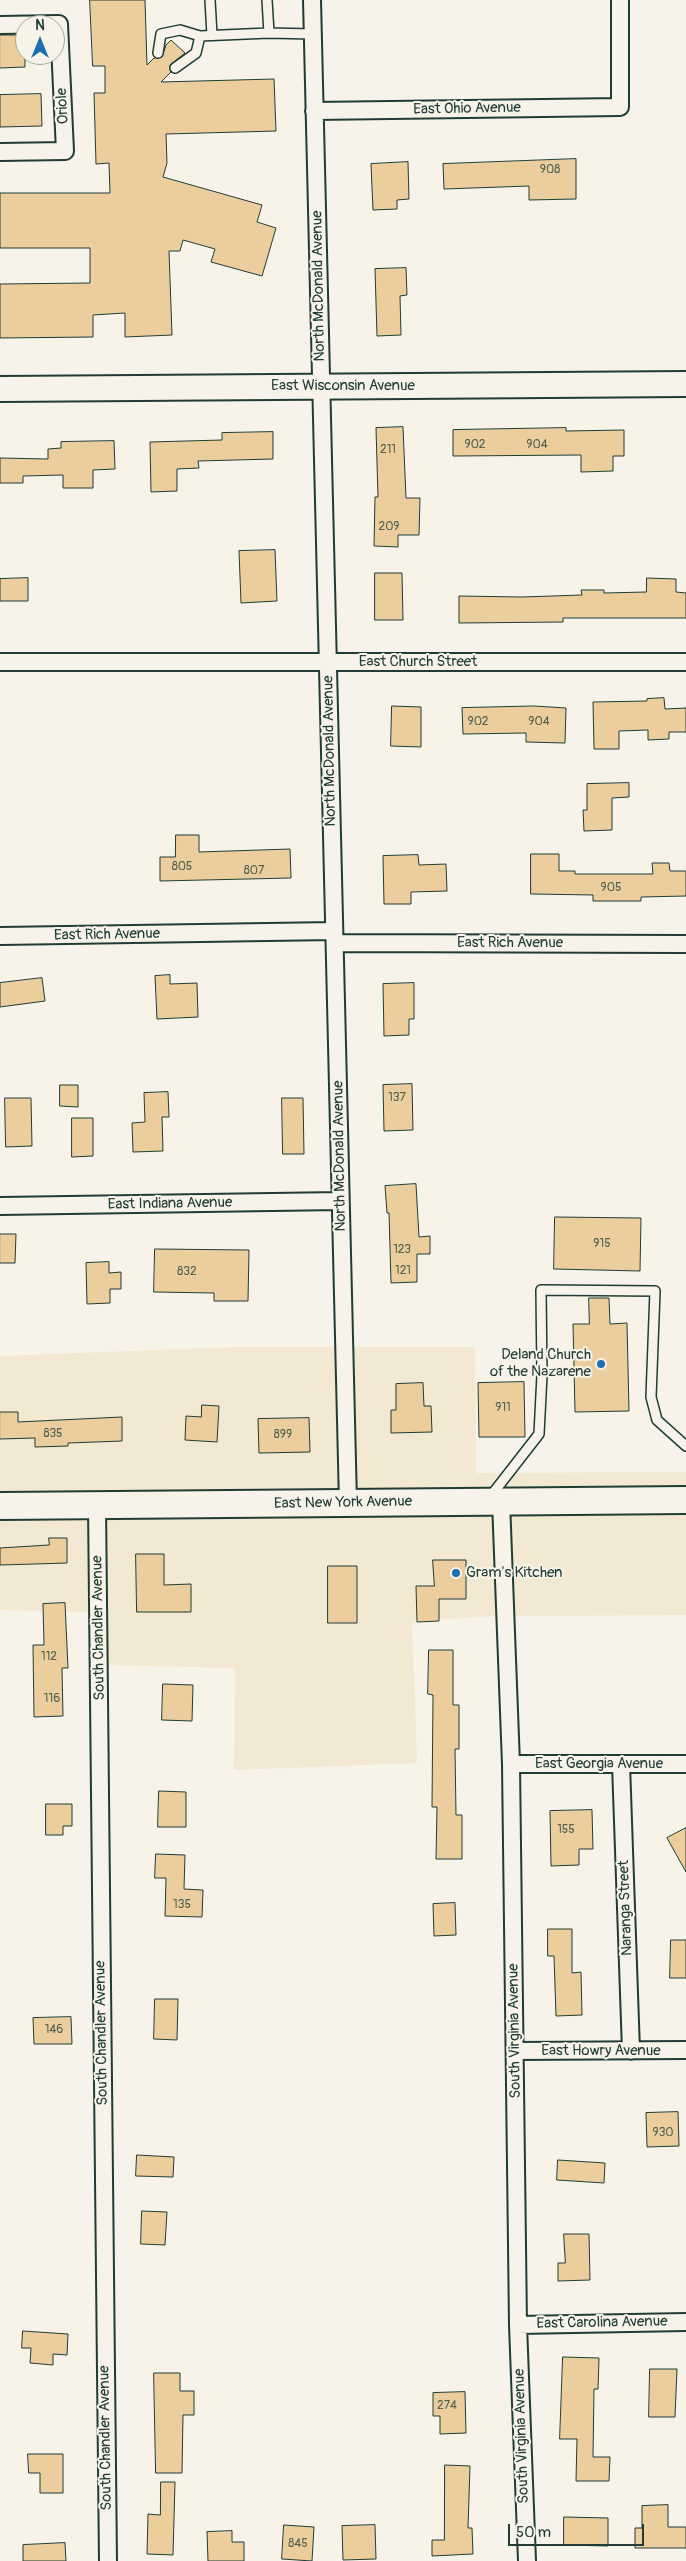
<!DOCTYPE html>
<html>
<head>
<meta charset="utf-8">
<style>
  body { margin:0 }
  #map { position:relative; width:686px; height:2561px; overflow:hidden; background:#f7f3e8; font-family:Pangolin,sans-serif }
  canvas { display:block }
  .north { position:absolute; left:15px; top:15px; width:50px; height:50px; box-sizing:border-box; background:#f7f3e8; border:1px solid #a1aaa0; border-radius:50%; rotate:0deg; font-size:14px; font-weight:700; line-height:20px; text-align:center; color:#1f3d34 }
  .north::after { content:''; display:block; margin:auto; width:18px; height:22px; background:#1f6fb2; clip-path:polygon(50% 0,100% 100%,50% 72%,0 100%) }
  .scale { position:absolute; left:508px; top:2524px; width:136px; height:22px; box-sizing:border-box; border:2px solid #1f3d34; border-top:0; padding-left:6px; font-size:15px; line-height:18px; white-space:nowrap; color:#1f3d34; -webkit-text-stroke:4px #f7f3e8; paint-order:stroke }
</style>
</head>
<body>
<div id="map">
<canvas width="686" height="2561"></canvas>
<div class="north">N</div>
<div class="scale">50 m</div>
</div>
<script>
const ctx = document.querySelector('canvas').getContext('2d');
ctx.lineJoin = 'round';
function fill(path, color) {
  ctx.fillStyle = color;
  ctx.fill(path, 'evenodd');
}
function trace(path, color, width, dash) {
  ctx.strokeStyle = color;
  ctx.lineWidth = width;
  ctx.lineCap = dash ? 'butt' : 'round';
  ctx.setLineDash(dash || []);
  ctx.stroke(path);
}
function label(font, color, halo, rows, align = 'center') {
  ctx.font = font + ' Pangolin,sans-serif';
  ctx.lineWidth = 4;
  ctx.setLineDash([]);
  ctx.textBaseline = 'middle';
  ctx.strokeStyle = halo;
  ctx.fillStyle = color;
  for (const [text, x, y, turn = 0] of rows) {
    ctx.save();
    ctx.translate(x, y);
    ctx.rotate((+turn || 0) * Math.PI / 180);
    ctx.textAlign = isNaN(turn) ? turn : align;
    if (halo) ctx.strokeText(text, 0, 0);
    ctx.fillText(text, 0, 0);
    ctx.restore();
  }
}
const built = new Path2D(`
  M237 1347H335L339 1492 0 1495V1356Z
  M353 1347H475L476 1473 686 1472V1489L357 1492Z
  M686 1510V1615L515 1616 511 1511Z
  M492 1511 496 1616 412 1621 417 1763 234 1770 235 1668 108 1665 107 1516Z
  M0 1516H88L89 1612 0 1610Z`);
const building = new Path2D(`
  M90 0H145L147 65 154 58 162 57 166 45 171 40 185 53 170 65 171 72 161 82 274 79 276 131 166 134 167 163 163 177 262 205 257 222 276 228 262 276 211 262 215 249 183 240 180 251H169L172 335 125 337V313L93 315V337L0 338V284L90 283V248H0V193H110L109 163 96 164 94 93H105V66H93Z
  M0 35H25V67L0 68Z
  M41 94 42 126 0 127V95Z
  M576 159V199L529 200V186L444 189 443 164Z
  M408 162 409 199 397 200V209L373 210 371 164Z
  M406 268 407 295 400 296 401 335 377 336 375 269Z
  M403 427 406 498H420L419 535H398V547L374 546 375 497H378L376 428Z
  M566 428V431L624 430V456H613V471L581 472V455L453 456V430Z
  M273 432V459L198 461 199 468 177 469V491L151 492 150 442 222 440V433Z
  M114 441 115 469 93 470V488H63V475L23 476V483H0V458L48 459V449L61 448V442Z
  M275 550 277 601 241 603 239 551Z
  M375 573H402L403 620H375Z
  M28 578V601H0V579Z
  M647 578 676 579V592L686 593V618H563V622L459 623V596L522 597 582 595 581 590H604V593L646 592Z
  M664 698 665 709 686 708V732H669V739L648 740V730L619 731V749H594L593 702 647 701V699Z
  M392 706 421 707V747L391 746Z
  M534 706 566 708 565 743 526 742V733L463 734 462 708Z
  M629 783V797L612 798V830L584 831 583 810H587V784Z
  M176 835H199V852L290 849 291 878 160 881V857H175Z
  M531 854H559V871H575V874H653L652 863H669L670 871H686V896L641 897V901H593V895L531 894Z
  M418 855 419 865 446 864 447 891 411 892V904H384L383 856Z
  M170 975V984L197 983 198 1017 157 1019 155 976Z
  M42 978 45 1001 0 1007V983Z
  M414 983V1019H409V1035L384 1036 383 984Z
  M412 1084 413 1130 384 1131 383 1085Z
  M60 1085H78V1107L60 1106Z
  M168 1092 169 1117H162L163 1151 133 1152 132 1123 145 1122 144 1093Z
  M5 1098H31L32 1146 6 1147Z
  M282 1098H303L304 1154H283Z
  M72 1118H93V1156L72 1157Z
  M416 1184 419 1237 430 1236V1254H417V1282L391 1283 389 1213H387L385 1186Z
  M555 1217 641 1218 640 1271 554 1269Z
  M0 1234H16L15 1263H0Z
  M155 1249 249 1250 248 1301H214V1293L154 1292Z
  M109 1262V1273L121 1272V1289H110V1303L87 1304 86 1263Z
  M589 1298H609L610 1324 627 1323 629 1411 575 1412 573 1324H589Z
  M524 1382 525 1437H479L478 1383Z
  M423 1383 424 1406H431L432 1432 391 1433V1410H396V1384Z
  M202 1405 219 1406 217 1442 185 1440 186 1416 201 1417Z
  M0 1412H18V1422L122 1417V1441L68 1443V1446L35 1447V1438L0 1439Z
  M309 1418 310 1452 259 1453 258 1419Z
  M49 1538H67V1563L0 1565V1548L49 1545Z
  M136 1554H164V1585L191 1584V1612H137Z
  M433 1560H466V1599H439V1621L417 1622 416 1586H434Z
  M328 1566H357V1623H328Z
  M65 1603 68 1668H62L63 1716 34 1717 33 1645H44L43 1604Z
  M429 1650H453V1705H459V1749H455L456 1815H462V1859H436L437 1807H432L433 1695 428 1694Z
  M163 1684 193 1685 192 1721 162 1720Z
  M159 1791 186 1792V1827H158Z
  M46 1804H72V1826H63V1835H46Z
  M592 1810 593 1849H579V1865L551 1866 550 1811Z
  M686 1828V1872L667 1838Z
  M156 1854 185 1855 184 1889 203 1890 202 1917 165 1916 166 1878H155Z
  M455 1903 456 1935 434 1936 433 1904Z
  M548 1929H572V1973L581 1972 582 2015 556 2016 554 1956H548Z
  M671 1940H686V1978H670Z
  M155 1999H178L177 2040 154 2039Z
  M71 2017 72 2044H34L33 2018Z
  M678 2112 679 2146 647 2147 646 2113Z
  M137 2155 174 2157 173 2177 136 2176Z
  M558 2160 605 2163 604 2183 557 2180Z
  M142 2211 167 2212 165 2245 141 2244Z
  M564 2234H589L590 2280 558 2281V2263H565Z
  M23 2331 68 2334 67 2355 53 2354V2365L30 2363 31 2348H22Z
  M563 2357 599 2358 598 2389H594L593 2457H610L609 2481H576L577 2439H560Z
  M650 2369H677L675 2417H649Z
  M154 2373H180V2391H194V2415H183L182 2473H156Z
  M465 2392 466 2433 440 2434V2416H433V2393Z
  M28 2454H63V2493H40V2473H29Z
  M445 2465 470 2466 468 2528H472L473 2554 432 2556V2540H444Z
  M161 2482H175L173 2555 147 2554 148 2514 160 2515Z
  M668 2505V2527H686V2548H635V2528H642V2506Z
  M564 2517 608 2518V2546L564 2545Z
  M284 2525 314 2527 312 2561 282 2559Z
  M375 2525 376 2559 343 2560 342 2526Z
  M232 2531V2542H244V2561H208L207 2532Z
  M65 2543 66 2561H23V2545Z`);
const lane = new Path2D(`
  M210 0 212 35
  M267 0 269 33 313 34
  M200 36 269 33
  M158 53 161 34 180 30 200 36 196 53 175 68
  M490 1497 539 1434 542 1375 541 1290 655 1291 651 1397 657 1420 686 1446`);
const street = new Path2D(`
  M312 0 348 1503
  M0 25 59 24 65 151 0 152
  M314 111 620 107V0
  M0 662H686
  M0 936 334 931
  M335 943 686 944
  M0 1206 340 1201
  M501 1501 511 1764 518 2325 527 2561
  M97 1505 108 2561
  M511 1764H686
  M621 1764 631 2051
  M515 2051 686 2050
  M518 2325 686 2322`);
const secondary = new Path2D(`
  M0 389 686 384`);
const primary = new Path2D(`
  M0 1506 686 1500`);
const markers = [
  [601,1364,5,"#1f6fb2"],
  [456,1573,5,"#1f6fb2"]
];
const numberNames = [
  ["908",550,170],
  ["902",475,445],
  ["904",537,445],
  ["211",388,450],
  ["209",389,527],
  ["902",478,722],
  ["904",539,722],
  ["805",182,867],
  ["807",254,871],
  ["905",611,888],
  ["137",397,1098],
  ["915",602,1244],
  ["123",402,1250],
  ["121",403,1271],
  ["832",187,1272],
  ["911",503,1408],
  ["835",53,1434],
  ["899",283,1435],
  ["112",49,1657],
  ["116",52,1699],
  ["155",566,1830],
  ["135",182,1905],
  ["146",54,2030],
  ["930",663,2133],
  ["274",447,2406],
  ["845",298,2544]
];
const streetNames = [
  ["Oriole",63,106,-93],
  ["East Ohio Avenue",467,109,-1],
  ["North McDonald Avenue",319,286,-91],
  ["East Wisconsin Avenue",343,386],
  ["East Church Street",418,662],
  ["North McDonald Avenue",330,751,-91],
  ["East Rich Avenue",107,935,-1],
  ["East Rich Avenue",510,943],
  ["North McDonald Avenue",340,1156,-91],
  ["East Indiana Avenue",170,1204,-1],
  ["East New York Avenue",343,1503,-1],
  ["South Chandler Avenue",99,1628,-91],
  ["East Georgia Avenue",599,1764],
  ["Naranga Street",626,1908,-92],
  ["South Virginia Avenue",515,2031,-91],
  ["South Chandler Avenue",102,2033,-91],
  ["East Howry Avenue",601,2051],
  ["East Carolina Avenue",602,2323,-1],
  ["South Virginia Avenue",522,2436,-92],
  ["South Chandler Avenue",106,2438,-91]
];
const poiNames = [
  ["Deland Church",591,1355],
  ["of the Nazarene",591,1372],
  ["Gram's Kitchen",466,1573,"left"]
];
fill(built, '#f3e8d2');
fill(building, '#ebcd9e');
trace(building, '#1f3d34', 1);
trace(lane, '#1f3d34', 12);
trace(street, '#1f3d34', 20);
trace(secondary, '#1f3d34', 28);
trace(primary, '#1f3d34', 30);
trace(lane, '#f7f3e8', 9);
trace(street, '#f7f3e8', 16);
trace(secondary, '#f7f3e8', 24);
trace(primary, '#f7f3e8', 26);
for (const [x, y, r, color] of markers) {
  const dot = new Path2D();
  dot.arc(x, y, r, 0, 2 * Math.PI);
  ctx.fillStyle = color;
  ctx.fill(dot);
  trace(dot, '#f7f3e8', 2);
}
label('12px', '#52614e', null, numberNames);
label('15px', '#1f3d34', '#f7f3e8', streetNames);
label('15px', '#1f3d34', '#f7f3e8', poiNames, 'right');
</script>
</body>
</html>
